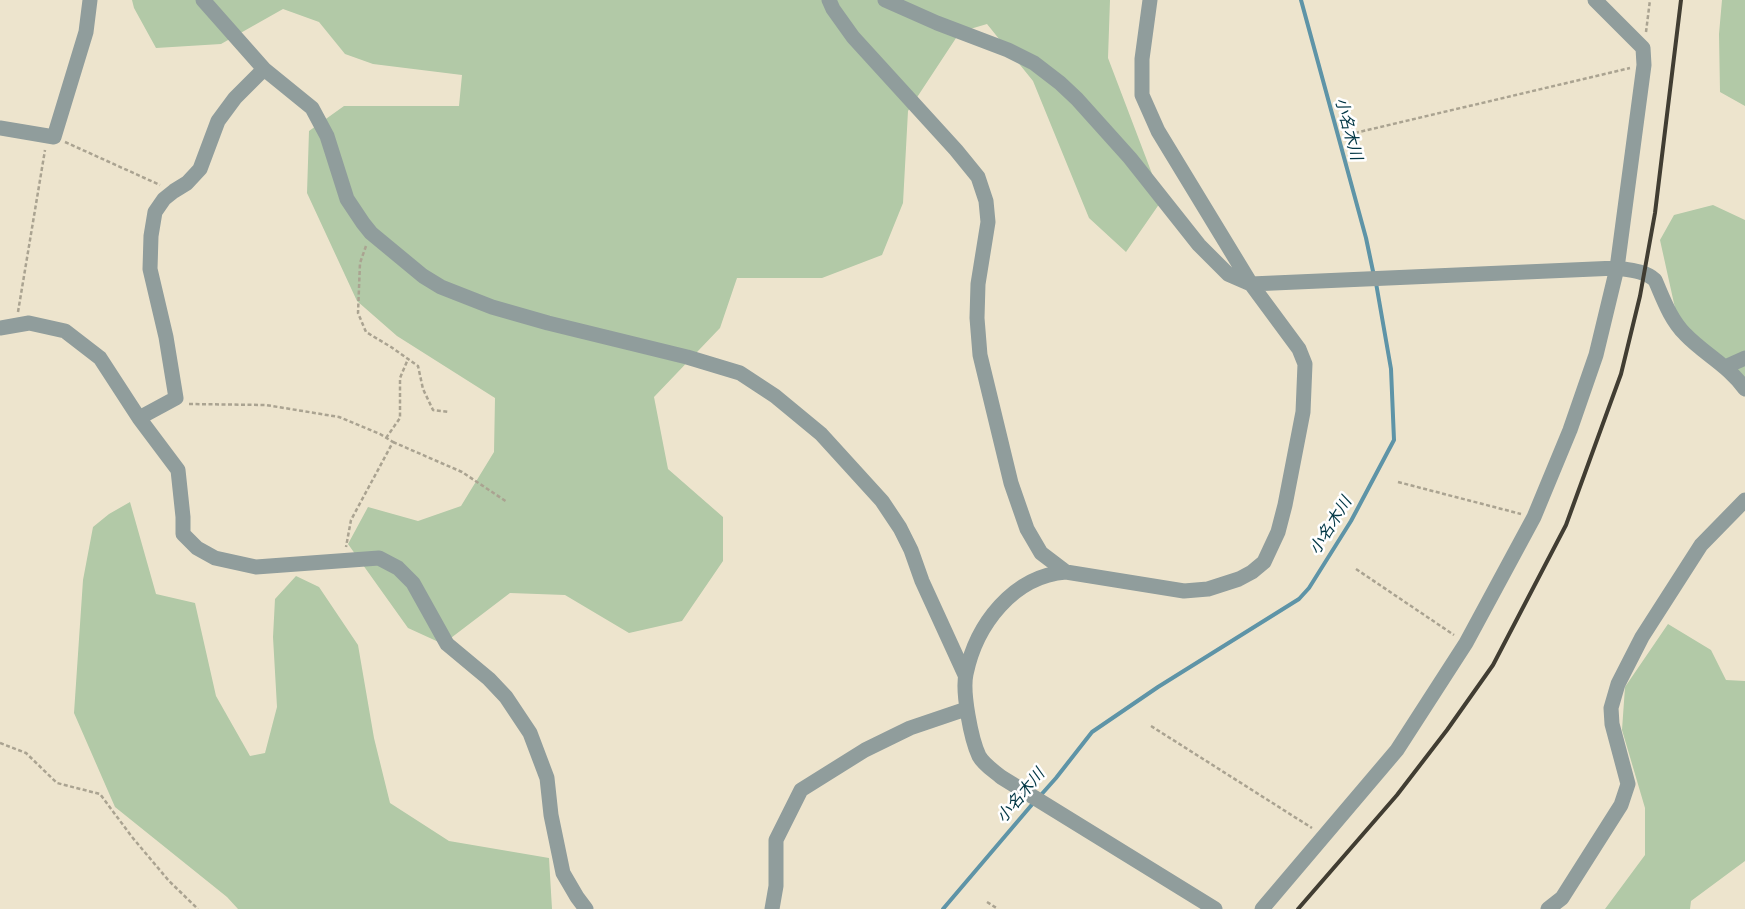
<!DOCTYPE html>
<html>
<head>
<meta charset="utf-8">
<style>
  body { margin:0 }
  canvas { display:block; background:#ede4cd }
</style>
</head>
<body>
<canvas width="1745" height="909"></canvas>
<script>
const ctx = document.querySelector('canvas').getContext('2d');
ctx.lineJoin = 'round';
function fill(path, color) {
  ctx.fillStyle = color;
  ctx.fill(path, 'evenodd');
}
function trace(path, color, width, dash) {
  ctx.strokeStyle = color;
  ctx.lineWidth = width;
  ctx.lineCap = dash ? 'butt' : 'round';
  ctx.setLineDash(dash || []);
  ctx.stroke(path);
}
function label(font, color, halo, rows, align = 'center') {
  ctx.font = font + ' "Fira Sans","Noto Sans JP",sans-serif';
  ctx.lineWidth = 5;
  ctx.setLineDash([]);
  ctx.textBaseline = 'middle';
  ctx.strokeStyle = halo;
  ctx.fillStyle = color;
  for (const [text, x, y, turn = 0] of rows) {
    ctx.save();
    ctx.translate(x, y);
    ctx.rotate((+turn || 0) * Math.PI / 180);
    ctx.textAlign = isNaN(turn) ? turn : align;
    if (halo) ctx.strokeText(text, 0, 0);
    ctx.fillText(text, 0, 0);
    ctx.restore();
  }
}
const green = new Path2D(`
  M132 0H1110L1108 58 1162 200 1126 252 1089 218 1033 81 987 24 960 32 908 111 903 203 882 255 822 278H737L720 328 654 397 668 469 723 517V561L682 621 629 633 565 595 510 593 443 644 408 628 348 544 368 507 418 521 461 506 494 452 495 398 397 336 357 301 307 193 309 131 344 106H459L462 75 373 64 345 54 319 22 283 9 221 44 156 48 134 8Z
  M1722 0H1745V106L1720 92 1719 34Z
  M1713 205 1745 220V385L1677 317 1660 240 1674 215Z
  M130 502 156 594 195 603 216 696 250 756 265 753 277 707 273 637 275 599 296 576 319 587 358 645 374 738 390 803 449 841 549 858 552 909H238L227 897 115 807 74 713 83 580 93 527 109 514Z
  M1668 624 1711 650 1726 680 1745 681V861L1691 901 1690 909H1605L1645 855V808L1622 730 1625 687Z`);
const stream = new Path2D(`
  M1301 0 1366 238 1374 276
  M1040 796 1056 778 1092 732 1158 687 1299 599 1309 588 1351 521 1394 440 1391 369 1376 283
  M943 909 1035 801`);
const path = new Path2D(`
  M1646 32 1650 0
  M1355 133 1630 68
  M65 142 160 185
  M366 246 360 263 358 313 366 332 391 347 418 366 423 389 433 410 449 412
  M18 312 45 150
  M189 404 266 405 339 417 380 434 393 442 351 520 346 547
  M386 438 400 418V378L408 359
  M393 442 462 472 507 502
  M1398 482 1521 514
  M1356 569 1454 635
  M1151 726 1312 828
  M0 743 26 753 57 783 100 794 132 837 169 881 198 909
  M987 902 998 909`);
const minor = new Path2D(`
  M203 0 264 69 312 108 327 136 347 199 363 223 371 233 423 276 441 287 492 307 548 323 687 357 740 373 775 396 821 434 882 501 900 528 911 550 922 581 965 675
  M829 0 833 9 853 37 956 150 978 177 986 201 988 222 978 284 977 318 980 355 1011 483 1027 529 1041 553 1066 572
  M885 0 937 23 1008 50 1034 63 1060 83 1077 99 1130 158 1199 245 1228 274 1251 284 1617 268C1630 270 1645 271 1655 280 1663 298 1670 319 1685 334 1704 354 1729 366 1745 389
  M1150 0 1142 59V95L1158 131 1251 284 1299 349 1305 364 1303 412 1285 505 1278 532 1264 562 1252 572 1239 579 1208 589 1184 591 1066 572C1013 576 976 625 966 674 962 692 971 739 979 756 984 765 994 771 1001 777L1215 909
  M0 128 54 137 86 32 90 0
  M0 328 29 323 65 331 100 358 139 418 178 470 183 517V534L197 548 215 558 256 567 379 558 398 568 413 583 447 644 489 679 506 697 530 733 547 778 551 815 563 873 577 897 586 909
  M1725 367 1745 358
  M139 418 176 398 166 337 150 269 151 236 155 212 164 199 174 191 187 183 200 169 218 121 235 98 264 69
  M772 909 776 886V840L801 790 865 750 910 728 966 709
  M1262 909 1397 750 1466 643 1534 517 1570 430 1596 355 1617 268 1644 65 1643 48 1595 0
  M1548 909 1562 898 1621 805 1628 784 1612 724 1611 708 1618 684 1642 637 1701 545 1745 500`);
const rail = new Path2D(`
  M1298 909 1397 795 1447 730 1493 665 1566 525 1621 374 1640 296 1655 213 1681 0`);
const waterNames = [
  ["小名木川",1348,129,75],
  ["小名木川",1331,526,-58],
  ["小名木川",1021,796,-50]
];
fill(green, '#b2c9a7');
trace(stream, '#5e94a7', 4);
trace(path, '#aaa391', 2.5, [4, 2.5]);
trace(minor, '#909d9c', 15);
trace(rail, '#413d32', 4);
label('italic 16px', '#023745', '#fff', waterNames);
</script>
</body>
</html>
